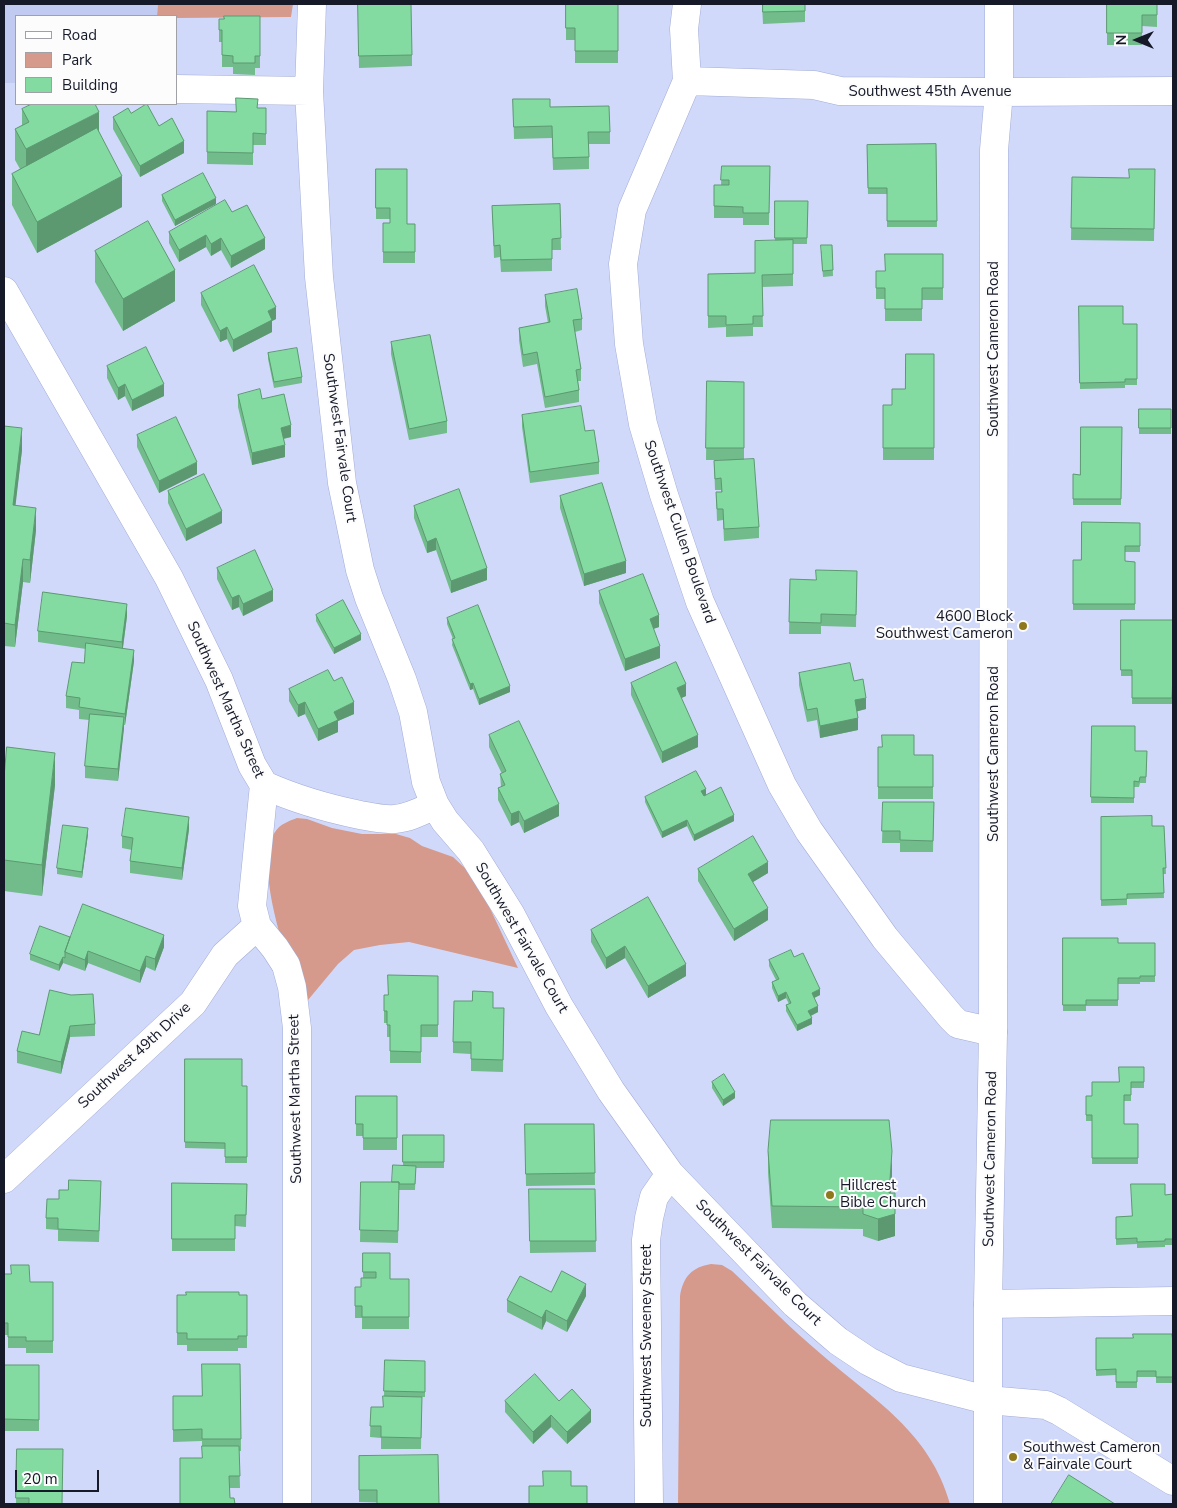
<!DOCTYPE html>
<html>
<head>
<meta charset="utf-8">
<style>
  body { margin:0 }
  #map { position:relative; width:1177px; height:1508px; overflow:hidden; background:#d1d9fb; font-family:"Nunito Sans",sans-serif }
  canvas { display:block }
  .frame { position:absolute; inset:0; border:5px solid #151928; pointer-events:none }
  .legend { position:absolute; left:15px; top:15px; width:162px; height:90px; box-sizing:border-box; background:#fcfcfc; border:1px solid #a0a1a7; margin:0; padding:6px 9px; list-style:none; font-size:15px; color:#151928 }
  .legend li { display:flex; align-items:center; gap:10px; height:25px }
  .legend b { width:25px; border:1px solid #a0a1a7 }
  .north { position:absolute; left:1112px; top:15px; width:50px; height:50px; -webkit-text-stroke:4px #fcfcfc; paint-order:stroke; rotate:270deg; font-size:14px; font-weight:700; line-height:20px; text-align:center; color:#151928 }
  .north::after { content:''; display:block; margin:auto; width:18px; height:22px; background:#151928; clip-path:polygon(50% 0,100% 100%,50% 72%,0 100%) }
  .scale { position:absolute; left:15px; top:1470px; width:84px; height:22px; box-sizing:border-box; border:2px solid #151928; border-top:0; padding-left:6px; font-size:15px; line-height:18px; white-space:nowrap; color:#151928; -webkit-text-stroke:4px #fcfcfc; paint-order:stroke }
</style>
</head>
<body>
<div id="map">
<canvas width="1177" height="1508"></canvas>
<div class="frame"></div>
<ul class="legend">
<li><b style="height:6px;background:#fff"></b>Road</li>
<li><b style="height:14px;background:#d59a8c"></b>Park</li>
<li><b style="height:14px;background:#83dba1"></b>Building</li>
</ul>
<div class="north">N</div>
<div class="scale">20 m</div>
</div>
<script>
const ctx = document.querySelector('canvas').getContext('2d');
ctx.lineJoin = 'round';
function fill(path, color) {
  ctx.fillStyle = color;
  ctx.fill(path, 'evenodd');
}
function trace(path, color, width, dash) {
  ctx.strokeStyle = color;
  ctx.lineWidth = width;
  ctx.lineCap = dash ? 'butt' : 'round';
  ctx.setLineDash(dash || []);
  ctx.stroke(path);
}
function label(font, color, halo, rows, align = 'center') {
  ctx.font = font + ' "Nunito Sans",sans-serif';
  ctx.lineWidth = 4;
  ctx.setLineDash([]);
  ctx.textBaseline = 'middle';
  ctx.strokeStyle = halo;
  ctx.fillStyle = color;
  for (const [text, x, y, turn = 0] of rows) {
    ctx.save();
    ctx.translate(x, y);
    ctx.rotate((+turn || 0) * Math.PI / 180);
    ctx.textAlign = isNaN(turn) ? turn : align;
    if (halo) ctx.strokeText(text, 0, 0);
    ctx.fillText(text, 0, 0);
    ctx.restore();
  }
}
const built = new Path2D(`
  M4 4H158L157 16H16V83H4Z`);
const green = new Path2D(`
  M158 4H293L291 17 176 18V16H157Z
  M297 818 307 819 332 828 362 834H396L410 838 422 846 453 857 467 870 480 887 518 968 409 942 380 945 354 950 338 964 308 1000C302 989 296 978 291 966 279 939 256 857 275 832 280 824 289 821 297 818Z
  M711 1264 722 1265 732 1271C762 1299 790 1328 821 1354 874 1400 930 1432 950 1504H678L680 1296C683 1277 692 1267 711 1264Z`);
const minor = new Path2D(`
  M312 4 309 91 319 277 342 483 360 570 369 598 402 679 413 712 426 782 435 805 445 821 471 851 511 915 559 1006 611 1091 670 1174 795 1304 838 1341 868 1361 901 1378 987 1400 1046 1405 1059 1411 1173 1481
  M687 4 684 29 687 81 632 210 623 264 629 344 643 424 664 495 700 602 782 785 809 831 885 938 951 1017 958 1024 993 1032
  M687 81 814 85 840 91 999 92V4
  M176 89 309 91
  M4 291 169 578 219 680 252 765 264 785 252 906 257 926 275 948 286 965 292 987 297 1028V1504
  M264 785C295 799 326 808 360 815 371 817 383 820 395 819 409 818 422 811 435 805
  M4 1179 193 1003 225 955 257 926
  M988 1304 1173 1301
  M649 1504 646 1240 649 1218 654 1197 670 1174`);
const tertiary = new Path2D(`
  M988 1504V1304L993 1032 994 150 999 92 1173 91`);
const wall = new Path2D(`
  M358 4 412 55V66L359 68Z
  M566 4H618V63H575V40H566Z
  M762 4H805V22L763 24Z
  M1107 4H1157V27L1142 26V45H1107Z
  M260 16V68H255V75L233 74V67H222V42H219V19Z
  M513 99 550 107 610 132V144H589V169L553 170 552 138 514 139Z
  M258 108H266V145H253V165L207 164V111L236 112Z
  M22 109 99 132 122 207 37 253 12 205V174L20 169 15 160V129L22 125Z
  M131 113 159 126 184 153 140 177 113 129V117Z
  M936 144 937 227H887V194H868L867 145Z
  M722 166H770L769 225H743V218H714V185H721Z
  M376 169 407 224H415V263H383V223H390V219H376Z
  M1155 169 1154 241 1071 240 1072 177 1129 178Z
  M162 195 216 204 175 226 162 201Z
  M775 201H808L807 244H793V286L762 287 763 327H753V336L726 337V327L708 328V274L755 273 775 240Z
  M560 204 561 250H552V271L501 272 500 257 494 258 492 206Z
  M232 212 265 249 231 268 221 250 211 256 206 247 179 262 169 243V232Z
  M832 245 833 276 823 277 821 251Z
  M95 251 175 301 123 331 95 282Z
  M943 254V300H922V321H885V299H876V271H885Z
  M201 293 276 319 272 321V332L233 352 227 339 220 342 201 305Z
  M545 295 582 319V330L575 332 581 369V381H578L579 390V402L545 408 537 364 523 367 519 340V328L548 323 545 306Z
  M1079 306 1123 324H1137V385H1125V388L1080 389Z
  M391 342 447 421V433L409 440 391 354Z
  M268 353 302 377V383L274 388 268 359Z
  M934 354V460H883V405H892Z
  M107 366 164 396 132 411 125 396 118 400 107 378Z
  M707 381 744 382V459L759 527V538L724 541 723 520 717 521 716 492H721V490H715L714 461 730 460H706Z
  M238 395 262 399 291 437 284 439 285 457 252 465 238 407Z
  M1139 409H1171V434H1139Z
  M522 415 585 431 599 462V474L530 483 522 427Z
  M4 426 22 450 15 505 36 530 30 583 23 582 15 647 4 646Z
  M1122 427 1121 505H1073V474L1080 475Z
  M137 435 197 474 159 493 137 447Z
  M168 491 222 523 186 541 168 503Z
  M560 496 626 573 584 586 560 508Z
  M414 506 487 580 451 593 436 550 427 553 414 518Z
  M1140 523V552H1125V561L1135 562V610H1073V560H1081Z
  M217 568 273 601 243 616 239 607 232 610 217 579Z
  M857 571 856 627 821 626V634H789L790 579 816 580Z
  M599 591 659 627 653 629 660 658 625 671 599 603Z
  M316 615 361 640 334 654 316 621Z
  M127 616 123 648 134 661 125 725H124L118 781 85 778V766L89 720 79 719V710L66 708V696L84 663 86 649 38 642V631Z
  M447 618 510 692 479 705 473 689 470 690 452 645 453 639 447 624Z
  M1121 620 1173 680 1172 704H1132V676H1121Z
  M799 673 854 681 866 709 857 711 858 730 820 738 817 720 807 722 799 685Z
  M334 681 354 714 338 721V732L318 741 305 714 298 717 289 701V689Z
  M631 683 686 696 681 698 698 747 662 763 631 695Z
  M1092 726 1135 751H1147L1146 783H1140L1139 787H1134V803H1091Z
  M489 735 559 816 524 833 519 822 511 826 498 800V788L501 787 500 774H502L489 747Z
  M878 747 914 755H933V799H878Z
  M4 778 55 785 42 896 4 891Z
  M706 795 734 821 694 841 687 826 662 838 645 802V797Z
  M883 802H934L933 852H900V843H882Z
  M1101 817 1152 826H1164L1166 874H1163L1164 898 1127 899V905L1101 906Z
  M189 829 182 880 130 873V861L132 850 122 848V836Z
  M88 834 82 878 57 874V868Z
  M698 869 768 873 753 882 768 920 734 941 698 881Z
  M591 930 686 976 648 998 625 958 606 969 591 942Z
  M70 937 164 947 155 971 146 967 140 983 88 963 85 971 63 963 59 971 30 960V954Z
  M1063 938 1118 943H1155V982H1140V984H1118V1006H1086V1011H1063Z
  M794 957 820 995 814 998 818 1012 811 1016 812 1024 797 1031 786 1011V1005L789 1004 786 998 778 1002 772 988V982L776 980 769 966V960Z
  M438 976V1037H421V1063H390V1037H387V1023H384V995H388Z
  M50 990 95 1024V1036L70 1037 61 1074 17 1063V1051L39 1035Z
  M493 1008H504L503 1072 471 1071V1054L453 1053V1042Z
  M185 1059 242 1086H247V1163H225V1149L185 1148Z
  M1144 1067V1088H1131V1101H1124V1124H1138V1164H1092V1121H1086V1096H1092L1119 1082Z
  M712 1082 735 1098 723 1106 712 1088Z
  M356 1096H397V1150H363V1136H356Z
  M525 1124H594L595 1185 526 1186Z
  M403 1135H444V1168H416L415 1190H399L398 1243 360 1242 361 1182H392L403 1165Z
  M768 1151 892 1174 891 1193 895 1236 878 1241 863 1236V1229L772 1228 768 1173Z
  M172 1183 247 1184 246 1227 235 1226V1251H172Z
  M529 1189H595L596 1252 530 1253Z
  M101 1192 99 1242 58 1241V1230L46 1229V1218L59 1199Z
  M1173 1194V1245H1165V1247L1137 1248V1244L1116 1245V1217L1132 1216 1165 1195Z
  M363 1253 390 1279H409V1329H362V1318H355V1287H361L363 1278Z
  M30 1282H53V1353H26V1348H8V1335H4V1312Z
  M551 1292 586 1296 567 1332 546 1321 542 1330 507 1312V1300Z
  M177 1295H247V1348H238V1351H187V1345H177Z
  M1096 1338 1173 1343V1383H1156V1377H1137V1388H1116V1375L1096 1376Z
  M385 1360 425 1361V1397H422L421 1449H381V1438L370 1437 371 1407H383L384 1396Z
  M202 1364H240L241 1451H239L240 1488H230V1498H234L235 1504H180V1458H202V1441L173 1442V1396H202Z
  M4 1365H39V1431H4Z
  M505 1401H559L591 1422 567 1444 551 1427 533 1444 505 1412Z
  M17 1449 62 1504H16Z
  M359 1456 439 1504 359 1502Z`);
const shadedWall = new Path2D(`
  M99 112V143L26 180V149Z
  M184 141V153L140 177V166Z
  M122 176V207L37 253V222Z
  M216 198V204L175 226V220Z
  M206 235V247L179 262V250Z
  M221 238V250L211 256V244Z
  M265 238V249L231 268V256Z
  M175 270V301L123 331V299Z
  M276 307V319L272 321V332L233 352V340L268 311Z
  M227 327V339L220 342V331Z
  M125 384V396L118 400V388Z
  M164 384V396L132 411V400Z
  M291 425V437L281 439V428Z
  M22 428V450L13 527V505Z
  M285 445V457L252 465V453Z
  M197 462V474L159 493V481Z
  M36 508V530L30 583V560Z
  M222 511V523L186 541V529Z
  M436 538V550L427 553V542Z
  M23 559V582L15 647V625Z
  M626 561V573L584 586V574Z
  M487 568V580L451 593V581Z
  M273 590V601L243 616V604Z
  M239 595V607L232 610V598Z
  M127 604V616L122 654V642Z
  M659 615V627L650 630V619Z
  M361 634V640L334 654V648Z
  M660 646V658L625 671V659Z
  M134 650V661L125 725V714Z
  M473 683V689L470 690V684Z
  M686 684V696L677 700V688Z
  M510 686V692L479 705V699Z
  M866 698V709L855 712V700Z
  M305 702V714L298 717V705Z
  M354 702V714L338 721V732L318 741V729L334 712Z
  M124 717V729L118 781V769Z
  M858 718V730L820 738V726Z
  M698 735V747L662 763V752Z
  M55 753V785L42 896V865Z
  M706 789V795L701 797V791Z
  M559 804V816L524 833V821Z
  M519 811V822L511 826V814Z
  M734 815V821L694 841V835Z
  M189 817V829L182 880V868Z
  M687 820V826L662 838V832Z
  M88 828V834L82 878V872Z
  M768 862V873L748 885V874Z
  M768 908V920L734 941V929Z
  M164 935V947L155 971V959Z
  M625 946V958L606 969V958Z
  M88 951V963L85 971V960Z
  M146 956V967L140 983V971Z
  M63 957V963L59 971V965Z
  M686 964V976L648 998V986Z
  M820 989V995L812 999V993Z
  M786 992V998L778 1002V996Z
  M818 1006V1012L808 1017V1011Z
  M812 1018V1024L797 1031V1025Z
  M70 1026V1037L61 1074V1062Z
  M735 1092V1098L723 1106V1100Z
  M892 1151V1174L889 1215 895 1214V1236L878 1241V1219L889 1193Z
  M586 1284V1296L567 1332V1321Z
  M546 1310V1321L542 1330V1318Z
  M591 1410V1422L567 1444V1432Z
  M551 1415V1427L533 1444V1432Z`);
const building = new Path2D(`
  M358 4H411L412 55 359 56Z
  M566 4H618V51H575V28H566Z
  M763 4H805V11L763 12Z
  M1107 4H1157V15H1142V33H1107Z
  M224 16H260V56H255V63H233V56L222 55V30H219V19H224Z
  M236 98 258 99 257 108H266V134L253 133V153L207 152V111L236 112Z
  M513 99H550V107L609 106 610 132H588L589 157 553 158 552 126 514 127Z
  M32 104H95L99 112 26 149 15 129 29 122 22 109Z
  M147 104 159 126 172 118 184 141 140 166 113 117 128 108 131 113Z
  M97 128 122 176 37 222 12 174Z
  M936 144 937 221H887V188H868L867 145Z
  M722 166H770L769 213H743V207L714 206V185H729V180H721Z
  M376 169H407V224H415V252H383V223H390V208H376Z
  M1129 169H1155L1154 229 1071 228 1072 177 1129 178Z
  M203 173 216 198 175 220 162 195Z
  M225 200 232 212 247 205 265 238 231 256 221 238 211 244 206 235 179 250 169 232Z
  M775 201H808L807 238H775Z
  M560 204 561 238 552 239V259L501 260 500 245 494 246 492 206Z
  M148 221 175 270 123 299 95 251Z
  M793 240V274L762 275 763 316H753V324L726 325V316H708V274L755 273V241Z
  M821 245H832L833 270 823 271Z
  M885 254H943V288H922V309H885V288H876V271H885Z
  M254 265 276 307 268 311 272 320 233 340 227 327 220 331 201 293Z
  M577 289 582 319 573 320 581 369 576 370 579 390 545 397 537 352 523 355 519 328 550 322 545 295Z
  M1079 306H1123V324H1137V379H1125V382L1080 383Z
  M430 335 447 421 409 429 391 342Z
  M146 347 164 384 132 400 125 384 118 388 107 366Z
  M297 348 302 377 274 382 268 353Z
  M906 354H934V448H883V405H892V389H905Z
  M707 381 744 382V448H706Z
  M260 389 262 399 284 394 291 425 281 428 285 445 252 453 238 395Z
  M581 406 585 431 594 430 599 462 530 472 522 415Z
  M1139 409H1171V428H1139Z
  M176 417 197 462 159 481 137 435Z
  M4 426 22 428 13 505 36 508 30 560 23 559 15 625 4 623Z
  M1081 427H1122L1121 499H1073V474L1080 475Z
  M754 459 759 527 724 529 723 509H717L716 492H722L721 478 715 479 714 461Z
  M204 474 222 511 186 529 168 491Z
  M602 483 626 561 584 574 560 496Z
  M459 489 487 568 451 581 436 538 427 542 414 506Z
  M1082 522 1140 523V546H1125V561L1135 562V604H1073V560H1081Z
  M255 550 273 590 243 604 239 595 232 598 217 568Z
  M816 570 857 571 856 615 821 614V623L789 622 790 579 816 580Z
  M643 574 659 615 650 619 660 646 625 659 599 591Z
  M43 592 127 604 122 642 38 631Z
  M343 600 361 634 334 648 316 615Z
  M478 605 510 686 479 699 473 683 470 684 452 639 455 638 447 618Z
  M1121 620H1173V674L1172 698H1132V670H1121Z
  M86 643 134 650 125 714 79 707 80 698 66 696 72 662 84 663Z
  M676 662 686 684 677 688 698 735 662 752 631 683Z
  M850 663 854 681 863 679 866 698 855 700 858 718 820 726 817 708 807 710 799 673Z
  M328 670 334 681 342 677 354 702 334 712 338 720 318 729 305 702 298 705 289 689Z
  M90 714 124 717 118 769 85 766Z
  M519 721 559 804 524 821 519 811 511 814 498 788 505 785 500 774 506 771 489 735Z
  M1092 726H1135V751H1147L1146 777H1140L1139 782 1134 781V798L1091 797Z
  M882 735H914V755H933V787H878V747H882Z
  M7 747 55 753 42 865 4 860V778Z
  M696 771 706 789 701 791 704 796 721 787 734 815 694 835 687 820 662 832 645 797Z
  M883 802H934L933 841 900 840V831H882Z
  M126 808 189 817 182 868 130 861 133 838 122 836Z
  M1152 816V826H1164L1166 868H1163L1164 893 1127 894V899L1101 900V817Z
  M63 825 88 828 82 872 57 868Z
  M753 836 768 862 748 874 768 908 734 929 698 869Z
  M648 897 686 964 648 986 625 946 606 958 591 930Z
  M83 904 164 935 155 959 146 956 140 971 88 951 85 960 65 952Z
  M40 926 70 937 65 952V958L63 957 59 965 30 954Z
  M1063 938H1118V943H1155V976H1140V978H1118V1000H1086V1005H1063Z
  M791 950 794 957 803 953 820 989 812 993 818 1006 808 1011 812 1018 797 1025 786 1005 791 1003 786 992 778 996 772 982 779 979 769 960Z
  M388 975 438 976V1025H421V1052L390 1051V1025H387V1011H384V995H388Z
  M50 990 71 995 93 994 95 1024 70 1026 61 1062 17 1051 22 1031 39 1035Z
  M473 991 493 992V1008H504L503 1060 471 1059V1042H453L454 1001H472Z
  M185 1059H242V1086H247V1157H225V1143L185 1142Z
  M1119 1067H1144V1082H1131V1095H1124V1124H1138V1158H1092V1115H1086V1096H1092V1082H1119Z
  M724 1074 735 1092 723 1100 712 1082Z
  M356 1096H397V1138H363V1124H356Z
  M771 1120H889L892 1151 889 1193H895V1214L878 1219 863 1214V1207L772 1206 768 1151Z
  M525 1124H594L595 1173 526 1174Z
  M403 1135H444V1162H403Z
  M393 1165 416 1166 415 1184H399V1182H392Z
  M69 1180 101 1181 99 1231 58 1229V1218H46L47 1199H59V1190H68Z
  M361 1182H399L398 1231 360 1230Z
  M172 1183 247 1184 246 1215H235V1239H172Z
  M1131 1184H1165V1195L1173 1194V1239H1165V1241L1137 1242V1238L1116 1239V1217L1132 1216Z
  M529 1189H595L596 1241H530Z
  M363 1253H390V1279H409V1317H362V1306H355V1287H361V1278H376V1272H363Z
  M11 1265H29L30 1282H53V1341H26V1337H8V1323H4V1274H11Z
  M562 1271 586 1284 567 1321 546 1310 542 1318 507 1300 520 1276 551 1292Z
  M186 1292H239V1295H247V1336H238V1339H187V1333H177V1295H186Z
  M1133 1334H1172L1173 1343V1377H1156V1371H1137V1382H1116V1369L1096 1370V1338H1133Z
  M385 1360 425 1361V1392L384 1391Z
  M202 1364H240L241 1439H202V1429L173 1430V1396H202Z
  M4 1365H39V1420L4 1419Z
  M535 1374 559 1401 572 1389 591 1410 567 1432 551 1415 533 1432 505 1401Z
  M383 1396 422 1397 421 1438 381 1437V1426H370L371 1407H383Z
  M202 1446H239L240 1476H229L230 1498H234L235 1504H180V1458H202Z
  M17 1449H63L62 1504H29V1498H16Z
  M438 1455 439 1504H377V1490H359V1456Z
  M543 1471H571V1486H587V1504H529V1486H543Z
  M1069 1475 1115 1504H1051Z`);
const markers = [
  [1023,626,5,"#8e771c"],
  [830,1195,5,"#8e771c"],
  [1013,1457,5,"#8e771c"]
];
const streetNames = [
  ["Southwest 45th Avenue",930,92],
  ["Southwest Cameron Road",994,349,-90],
  ["Southwest Fairvale Court",339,438,82],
  ["Southwest Cullen Boulevard",679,532,71],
  ["Southwest Martha Street",225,700,66],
  ["Southwest Cameron Road",994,754,-90],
  ["Southwest Fairvale Court",521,938,60],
  ["Southwest 49th Drive",135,1056,-43],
  ["Southwest Martha Street",296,1099,-91],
  ["Southwest Cameron Road",991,1159,-89],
  ["Southwest Fairvale Court",758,1263,45],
  ["Southwest Sweeney Street",647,1336,-90]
];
const poiNames = [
  ["4600 Block",1013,617,"right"],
  ["Southwest Cameron",1013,634,"right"],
  ["Hillcrest",840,1186],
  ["Bible Church",840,1203],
  ["Southwest Cameron",1023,1448],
  ["& Fairvale Court",1023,1465]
];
fill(built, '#c1cbf2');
fill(green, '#d59a8c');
trace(minor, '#a2acd5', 29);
trace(tertiary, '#a2acd5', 29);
trace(minor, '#fff', 28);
trace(tertiary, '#fff', 28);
fill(wall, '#71bc8a');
fill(shadedWall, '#5c9971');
fill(building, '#83dba1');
trace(building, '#5c9971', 1);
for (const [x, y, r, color] of markers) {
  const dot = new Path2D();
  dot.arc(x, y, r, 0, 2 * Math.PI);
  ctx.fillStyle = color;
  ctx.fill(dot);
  trace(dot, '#fcfcfc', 2);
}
label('15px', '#151928', '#fcfcfc', streetNames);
label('15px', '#151928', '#fcfcfc', poiNames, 'left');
</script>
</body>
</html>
